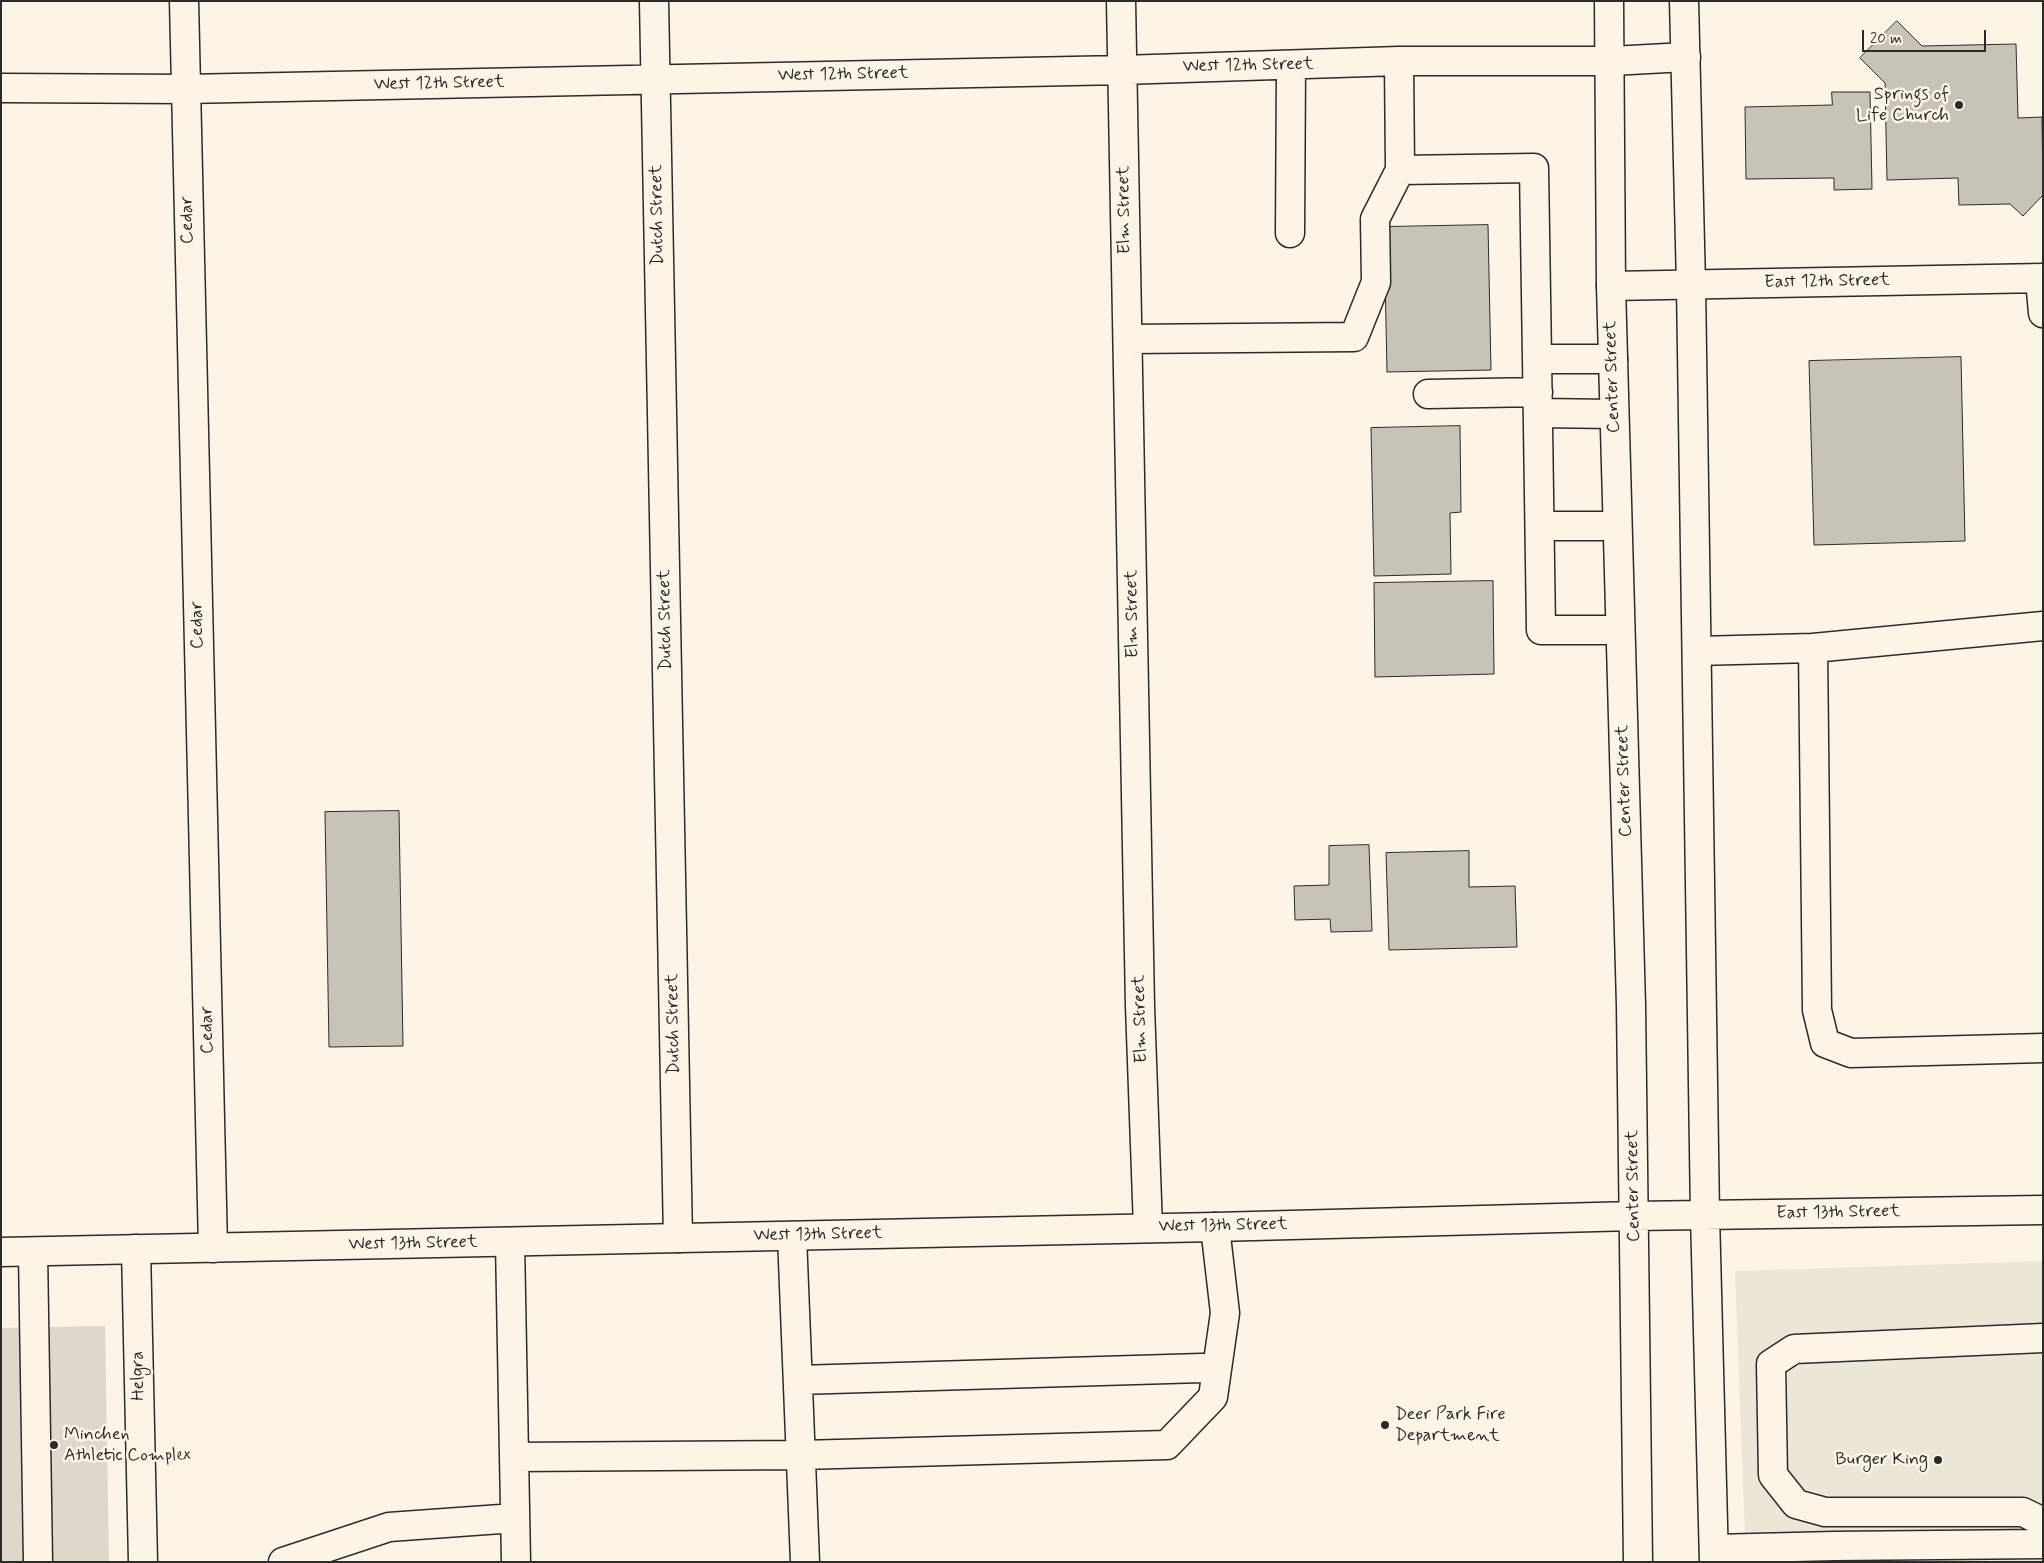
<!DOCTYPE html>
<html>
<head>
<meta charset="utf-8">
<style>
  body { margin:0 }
  #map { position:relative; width:2044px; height:1563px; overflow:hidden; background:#fcf5e5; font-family:Mynerve,sans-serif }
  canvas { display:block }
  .frame { position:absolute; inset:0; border:2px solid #2b2b2b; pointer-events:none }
  .scale { position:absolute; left:1862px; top:30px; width:124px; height:22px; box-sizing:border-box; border:2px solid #2b2b2b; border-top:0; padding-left:6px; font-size:15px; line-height:18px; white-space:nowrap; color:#2b2b2b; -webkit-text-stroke:4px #fcf5e5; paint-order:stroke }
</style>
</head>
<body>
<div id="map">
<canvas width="2044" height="1563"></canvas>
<div class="frame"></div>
<div class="scale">20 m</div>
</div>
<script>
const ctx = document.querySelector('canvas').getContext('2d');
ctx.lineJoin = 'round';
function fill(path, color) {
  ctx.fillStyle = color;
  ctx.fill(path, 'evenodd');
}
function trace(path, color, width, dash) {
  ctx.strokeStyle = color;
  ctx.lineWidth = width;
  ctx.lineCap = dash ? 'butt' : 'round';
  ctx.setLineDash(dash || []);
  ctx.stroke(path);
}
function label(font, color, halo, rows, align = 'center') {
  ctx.font = font + ' Mynerve,sans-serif';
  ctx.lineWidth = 5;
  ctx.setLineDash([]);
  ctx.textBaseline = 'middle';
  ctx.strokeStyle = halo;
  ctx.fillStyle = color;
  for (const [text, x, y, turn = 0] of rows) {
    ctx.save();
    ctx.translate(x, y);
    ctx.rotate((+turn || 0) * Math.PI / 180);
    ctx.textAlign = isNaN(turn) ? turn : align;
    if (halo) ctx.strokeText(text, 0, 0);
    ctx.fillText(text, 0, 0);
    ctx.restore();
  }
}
const built = new Path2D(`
  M2043 1261V1562H1746L1735 1271Z`);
const green = new Path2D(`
  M105 1326 109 1562H1V1328Z`);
const building = new Path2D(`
  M1897 21 1922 46 2016 44 2018 118 2042 117 2043 195 2023 216 2010 204 1959 205 1958 178 1887 180 1885 83 1860 58Z
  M1832 92H1870L1872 189 1834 190V178L1746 179 1745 107 1832 105Z
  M1488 225 1491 370 1387 372 1384 227Z
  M1961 357 1965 541 1814 545 1809 361Z
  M1460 426 1461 512 1450 513 1451 574 1374 576 1371 428Z
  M1493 581 1494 674 1375 677 1374 583Z
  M399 811 403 1046 329 1047 325 812Z
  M1369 845 1372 931 1331 932 1330 919 1295 920 1294 886 1329 885V846Z
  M1469 851V887L1515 886 1517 947 1389 950 1386 853Z`);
const minor = new Path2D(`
  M184 1 213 1248
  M654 1 678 1238
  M1121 1 1140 1006 1148 1228
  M1399 61 1400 170 1534 168 1537 359H1613
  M1 88 185 89 1122 70 1399 61H1611L1686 57
  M1290 233 1291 66
  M2040 279 2043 313
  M1611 286 2043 278
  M1128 339 1354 337 1376 282 1375 219 1400 170
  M1537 359 1541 630H1620
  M1428 394 1538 392
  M1539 413 1614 414
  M1540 526H1617
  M1813 648 2043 626
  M1697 651 1813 648 1817 1010 1825 1043 1851 1053 2043 1048
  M792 1236 805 1562
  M510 1242 516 1562
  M136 1249 143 1562
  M33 1252 38 1562
  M2043 1338 1794 1349 1771 1364 1773 1475 1796 1504 1825 1512H2023L2043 1522
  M798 1380 1202 1368 1217 1369
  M514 1457 801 1455 1167 1445 1213 1397 1225 1313 1215 1227
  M1714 1549 1834 1546 2043 1544
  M283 1562 389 1527 515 1518`);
const major = new Path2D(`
  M1609 1 1611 286 1631 1005 1638 1562
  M1684 1 1691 285 1705 1215 1714 1562
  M1 1252 1215 1227 1634 1216 2043 1210`);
const markers = [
  [1959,105,5,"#2b2b2b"],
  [1385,1425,5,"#2b2b2b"],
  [54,1445,5,"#2b2b2b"],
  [1938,1460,5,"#2b2b2b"]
];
const streetNames = [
  ["West 12th Street",1248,66,-1],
  ["West 12th Street",843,75,-1],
  ["West 12th Street",439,84,-1],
  ["Elm Street",1125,210,-91],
  ["Dutch Street",658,215,-91],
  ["Cedar",188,220,-91],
  ["East 12th Street",1827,282,-1],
  ["Center Street",1613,377,-92],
  ["Elm Street",1133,614,-91],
  ["Dutch Street",666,620,-91],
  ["Cedar",198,625,-91],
  ["Center Street",1625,781,-92],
  ["Elm Street",1141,1019,-92],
  ["Dutch Street",674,1024,-91],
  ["Cedar",208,1030,-91],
  ["Center Street",1634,1186,-91],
  ["East 13th Street",1838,1213,-1],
  ["West 13th Street",1223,1226,-1],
  ["West 13th Street",818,1235,-1],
  ["West 13th Street",413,1244,-1],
  ["Helgra",139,1376,-91]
];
const poiNames = [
  ["Springs of",1949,95],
  ["Life Church",1949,116],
  ["Deer Park Fire",1395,1415,"left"],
  ["Department",1395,1436,"left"],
  ["Minchen",64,1435,"left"],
  ["Athletic Complex",64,1456,"left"],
  ["Burger King",1928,1460]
];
fill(built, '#ece6d7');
fill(green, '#ded8ca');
fill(building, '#c8c3b7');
trace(building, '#2b2b2b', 1);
trace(minor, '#2b2b2b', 31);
trace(major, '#2b2b2b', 31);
trace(minor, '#fcf5e5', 28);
trace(major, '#fcf5e5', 28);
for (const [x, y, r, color] of markers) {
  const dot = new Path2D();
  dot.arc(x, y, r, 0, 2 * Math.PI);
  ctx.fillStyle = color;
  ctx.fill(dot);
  trace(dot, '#fcf5e5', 2);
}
label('18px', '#2b2b2b', '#fcf5e5', streetNames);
label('18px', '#2b2b2b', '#fcf5e5', poiNames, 'right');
</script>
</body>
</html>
